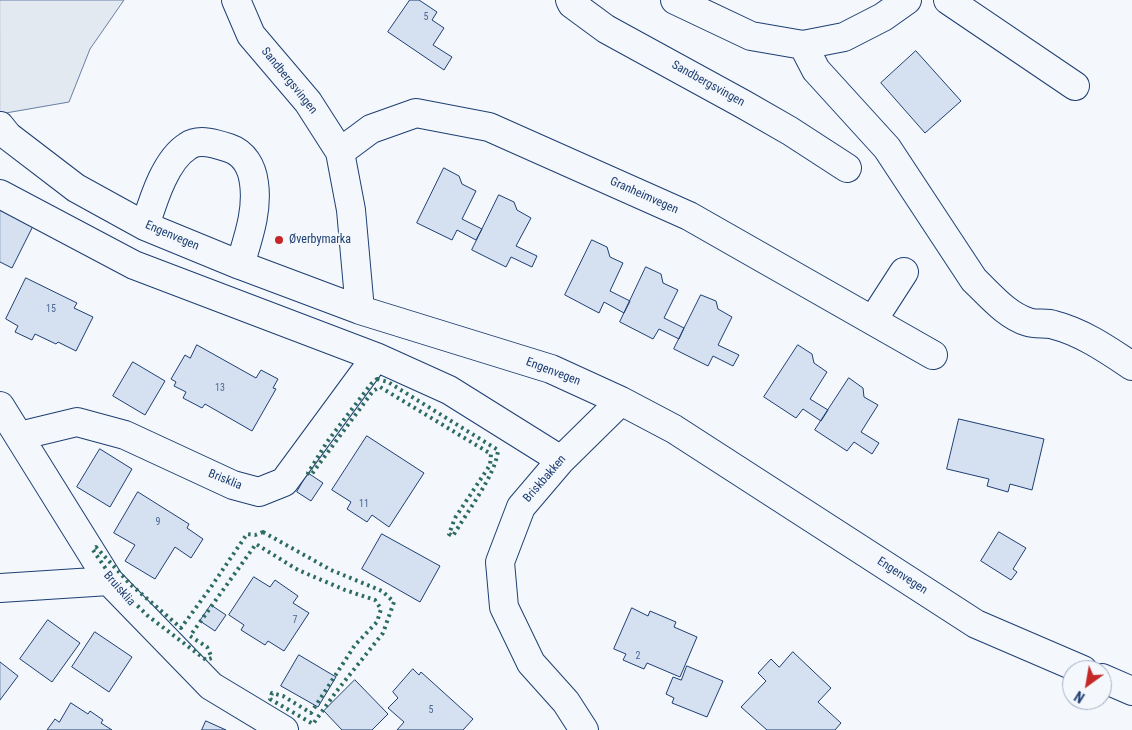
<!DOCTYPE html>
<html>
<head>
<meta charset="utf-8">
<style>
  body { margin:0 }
  #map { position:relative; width:1132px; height:730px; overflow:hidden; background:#f4f7fb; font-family:"Roboto Condensed",sans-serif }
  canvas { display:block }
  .north { position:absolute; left:1062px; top:660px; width:50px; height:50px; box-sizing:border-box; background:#f4f7fb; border:1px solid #9eadc5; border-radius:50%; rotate:212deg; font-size:14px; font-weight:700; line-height:20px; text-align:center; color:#1d3f73 }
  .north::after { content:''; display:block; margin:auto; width:18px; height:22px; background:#c62828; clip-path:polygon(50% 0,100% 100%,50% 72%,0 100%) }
</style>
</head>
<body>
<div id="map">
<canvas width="1132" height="730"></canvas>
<div class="north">N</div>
</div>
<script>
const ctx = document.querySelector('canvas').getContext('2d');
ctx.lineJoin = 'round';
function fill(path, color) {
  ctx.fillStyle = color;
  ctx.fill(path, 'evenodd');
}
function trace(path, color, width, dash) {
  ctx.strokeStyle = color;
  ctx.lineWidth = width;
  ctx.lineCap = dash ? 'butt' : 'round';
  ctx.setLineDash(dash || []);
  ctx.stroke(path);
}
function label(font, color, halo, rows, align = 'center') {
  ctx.font = font + ' "Roboto Condensed",sans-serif';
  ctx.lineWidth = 4;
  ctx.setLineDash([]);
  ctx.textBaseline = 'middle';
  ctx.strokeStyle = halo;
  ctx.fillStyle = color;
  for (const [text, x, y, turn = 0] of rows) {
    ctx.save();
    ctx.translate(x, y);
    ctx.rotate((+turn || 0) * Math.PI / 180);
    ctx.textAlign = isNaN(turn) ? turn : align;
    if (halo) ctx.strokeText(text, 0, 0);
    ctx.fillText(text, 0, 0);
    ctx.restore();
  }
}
const green = new Path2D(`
  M0 0H124L90 49 69 102 0 114Z`);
const building = new Path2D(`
  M410 0H419L437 12 432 20 444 28 433 45 452 57 444 70 388 32Z
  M916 51 961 101 925 133 881 83Z
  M444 168 459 176 462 184 476 191 462 219 482 229 476 240 457 230 452 240 417 223Z
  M499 195 514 202 517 210 531 218 516 246 537 256 532 267 511 257 506 267 472 250Z
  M0 210 33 226 12 268 0 262Z
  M592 240 607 247 610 257 623 263 610 291 630 301 624 313 604 302 599 313 565 295Z
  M646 267 661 274 663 283 678 290 664 318 684 328 679 339 659 329 653 339 620 322Z
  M26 278 77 303 74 308 93 317 76 351 58 342 56 344 35 334 32 340 15 332 18 326 6 319Z
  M701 295 716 301 718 309 732 317 718 345 739 355 733 366 713 356 708 366 674 349Z
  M197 345 256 378 261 370 278 379 273 388 276 389 252 431 205 404 202 408 183 398 186 392 174 386 176 382 171 379 185 355 190 358Z
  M798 345 812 354 814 363 827 372 810 399 828 410 821 421 803 409 796 418 764 397Z
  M133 362 165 381 145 415 113 396Z
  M849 378 863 388 864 397 878 405 861 432 879 443 872 454 854 442 847 451 815 430Z
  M959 419 1044 439 1032 490 1010 484 1008 492 987 486 989 479 947 469Z
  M367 436 424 473 389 527 372 515 367 522 347 509 351 502 332 490Z
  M100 449 132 469 110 507 77 487Z
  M308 473 323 483 311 501 297 492Z
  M138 492 189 524 187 528 203 539 191 558 175 547 155 579 125 561 135 545 114 533Z
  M999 532 1026 548 1013 569 1017 572 1011 580 981 561Z
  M382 534 440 566 420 602 362 569Z
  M254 577 270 587 275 580 298 596 293 603 309 613 284 651 268 641 265 645 241 630 244 625 229 615Z
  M211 605 226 615 215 631 200 621Z
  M632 608 648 616 650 611 676 622 674 627 697 637 680 677 647 663 644 669 623 660 626 654 614 649Z
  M48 620 80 643 52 682 20 659Z
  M95 632 132 657 109 692 72 667Z
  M793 652 831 688 818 702 841 723 835 730H767L741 707 766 681 758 673 771 659 779 667Z
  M299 655 336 677 318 707 281 686Z
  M0 662 18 676 0 700Z
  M687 666 723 681 707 717 672 703 674 698 666 694 673 677 681 680Z
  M413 669 419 675 421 672 473 719 463 730H397L404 722 388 708 398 698 393 692Z
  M355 680 388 714 372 730H342L324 711Z
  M71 703 88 714 90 711 103 720 101 723 112 730H47L55 719 59 722Z
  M206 721 226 730H202Z`);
const minor = new Path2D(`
  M236 0 251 35 308 102 340 152 351 210 360 310
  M570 0 572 4 606 29 743 104 790 131 847 168
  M675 0 751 36 803 45 844 37 883 17 907 0
  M948 0 1075 86
  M803 45 816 70 887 148 974 280C990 295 1006 315 1028 322 1036 325 1046 322 1054 325 1082 332 1108 350 1132 366
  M0 126 8 136 76 188 145 226 240 265 360 310 551 369 621 401 674 429 976 624 1083 670
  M340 152 371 129 416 113 489 127 689 216 933 355
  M0 194 134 265 376 357 449 390 561 460
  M145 226C153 201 165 160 188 146 199 138 217 144 229 148 244 153 252 167 254 183 258 211 248 238 240 265
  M873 320 904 272
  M0 406 109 581 211 686 284 730
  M19 436 77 422 125 435 233 485 259 492 284 482 376 357
  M0 588 109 581
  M1102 678 1132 691
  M584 730 566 702 531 663 504 607 500 562 521 507 561 460 621 401`);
const hedge = new Path2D(`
  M377 379 388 382 498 450C496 475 466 513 453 536L449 534 455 518 490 465 491 454 380 387 373 391 311 475 308 473 327 442 371 384Z
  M263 532 331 570 382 591 394 602 383 633 336 692 313 724 270 699 272 693 283 696 311 713 355 645 377 622 381 609 375 600 345 590 298 570 256 544 190 636 207 647 212 658 206 660 148 616 119 588 93 550 96 547 130 584 181 628 211 587 247 534 255 535Z`);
const markers = [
  [279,240,5,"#c62828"]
];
const numberNames = [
  ["5",426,17],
  ["15",51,309],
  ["13",220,388],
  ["11",364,504],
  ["9",158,522],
  ["7",295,620],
  ["2",638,656],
  ["5",431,710]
];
const streetNames = [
  ["Sandbergsvingen",289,81,51],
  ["Sandbergsvingen",708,84,29],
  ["Granheimvegen",644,196,24],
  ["Engenvegen",172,236,23],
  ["Engenvegen",553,372,21],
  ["Briskbakken",545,479,-49],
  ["Brisklia",225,480,22],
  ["Engenvegen",902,576,33],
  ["Bruisklia",119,589,49]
];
const poiNames = [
  ["Øverbymarka",289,240]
];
fill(green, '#e3e9f0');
trace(green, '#687fa3', 1);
fill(building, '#d5e0f0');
trace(building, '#1d3f73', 1);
trace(minor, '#1d3f73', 30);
trace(minor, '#f4f7fb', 28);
trace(hedge, '#2c6c60', 4, [2.5, 4]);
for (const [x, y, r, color] of markers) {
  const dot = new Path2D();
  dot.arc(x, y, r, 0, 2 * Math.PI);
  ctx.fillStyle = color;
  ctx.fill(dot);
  trace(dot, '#f4f7fb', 2);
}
label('10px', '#4b6792', null, numberNames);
label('12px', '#1d3f73', '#f4f7fb', streetNames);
label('12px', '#1d3f73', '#f4f7fb', poiNames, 'left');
</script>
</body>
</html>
